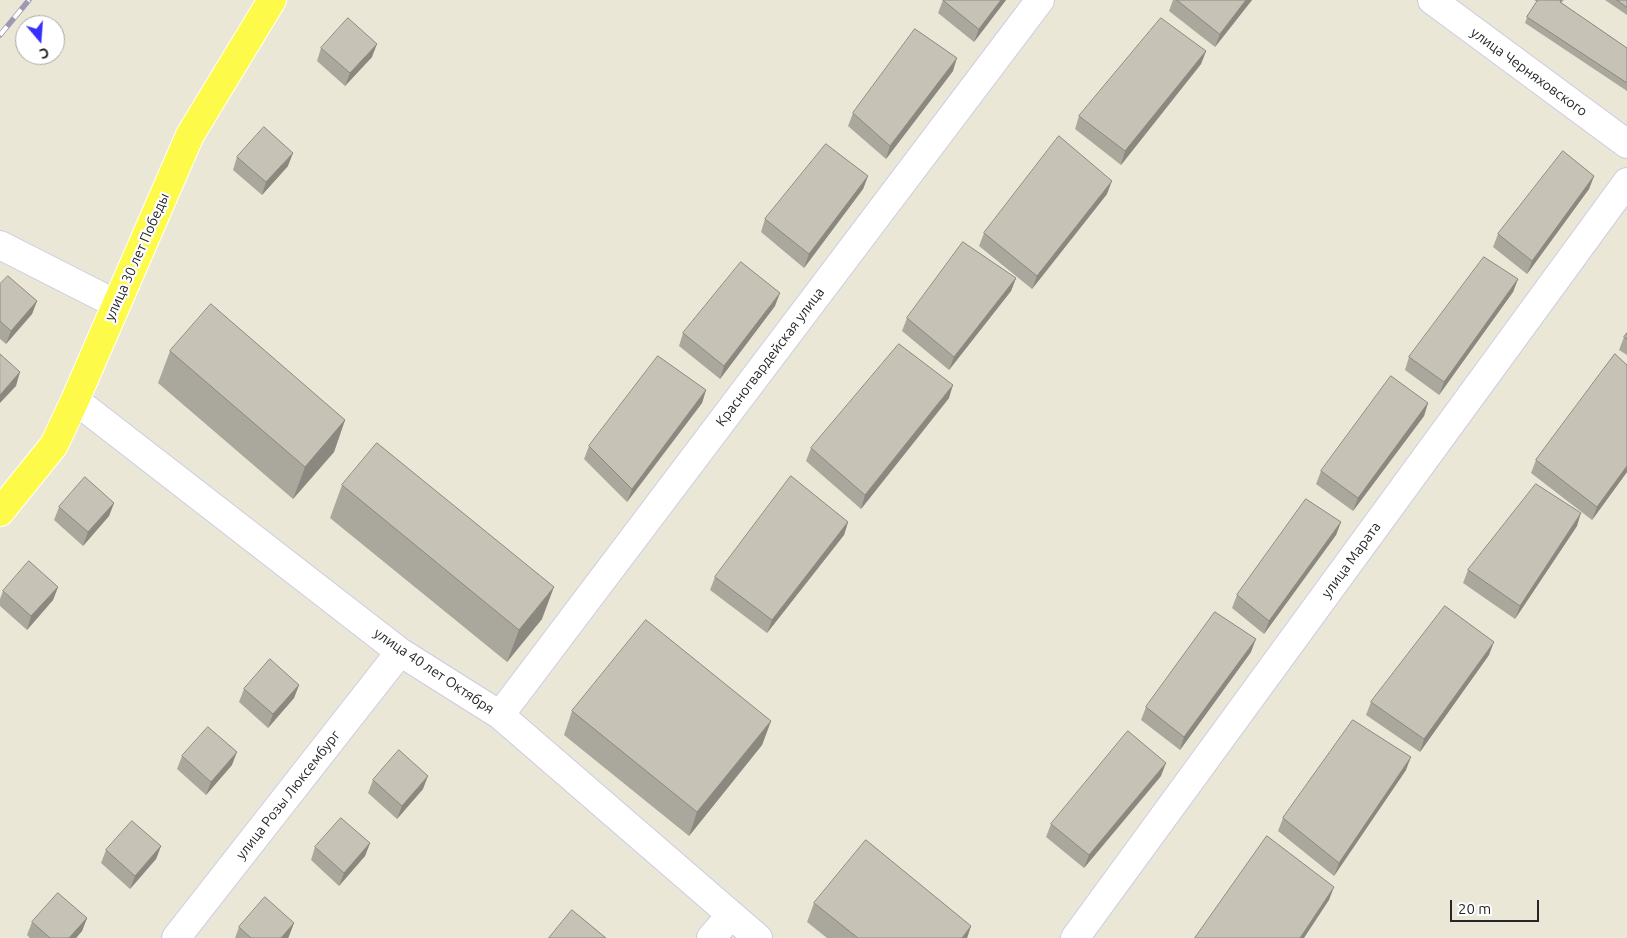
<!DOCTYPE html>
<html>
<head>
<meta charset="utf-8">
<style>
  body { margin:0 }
  #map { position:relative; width:1627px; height:938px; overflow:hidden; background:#ebe7d6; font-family:Ubuntu,sans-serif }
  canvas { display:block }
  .north { position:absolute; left:15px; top:15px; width:50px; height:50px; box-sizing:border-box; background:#fff; border:1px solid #a9a9a9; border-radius:50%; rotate:162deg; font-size:14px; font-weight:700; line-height:20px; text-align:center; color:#272727 }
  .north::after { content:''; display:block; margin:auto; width:18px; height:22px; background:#362fff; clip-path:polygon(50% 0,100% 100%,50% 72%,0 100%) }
  .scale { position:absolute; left:1450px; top:900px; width:89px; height:22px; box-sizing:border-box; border:2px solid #272727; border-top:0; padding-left:6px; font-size:15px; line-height:18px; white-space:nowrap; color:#272727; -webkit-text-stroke:4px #fff; paint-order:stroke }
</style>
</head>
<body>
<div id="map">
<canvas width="1627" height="938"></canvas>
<div class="north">С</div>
<div class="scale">20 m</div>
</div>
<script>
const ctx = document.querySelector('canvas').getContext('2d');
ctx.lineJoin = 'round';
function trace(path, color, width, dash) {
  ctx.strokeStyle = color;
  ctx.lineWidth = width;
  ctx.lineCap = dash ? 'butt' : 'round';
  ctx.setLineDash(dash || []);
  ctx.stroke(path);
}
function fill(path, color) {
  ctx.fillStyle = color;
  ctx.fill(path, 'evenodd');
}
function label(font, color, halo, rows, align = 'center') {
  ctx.font = font + ' Ubuntu,sans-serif';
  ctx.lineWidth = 4.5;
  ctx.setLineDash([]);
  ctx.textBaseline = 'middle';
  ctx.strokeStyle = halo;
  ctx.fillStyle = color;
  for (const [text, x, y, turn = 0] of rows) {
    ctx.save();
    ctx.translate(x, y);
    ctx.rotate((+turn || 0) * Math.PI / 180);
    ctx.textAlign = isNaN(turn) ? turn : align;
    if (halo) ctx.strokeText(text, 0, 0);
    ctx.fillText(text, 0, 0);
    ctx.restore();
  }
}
const minor = new Path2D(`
  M1432 0 1627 144
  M0 245 116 304
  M75 400 400 652 500 715 758 938
  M500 715 1040 0
  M176 938 400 652
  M711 938 731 915
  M1075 938 1627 182`);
const major = new Path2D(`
  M0 512 54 445 75 400 190 135 272 0`);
const rail = new Path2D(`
  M0 35 29 0`);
const wall = new Path2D(`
  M943 0H1006L974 42 938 13Z
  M1173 0H1252L1215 47 1169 11Z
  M1534 0H1564L1561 3 1627 48V91L1525 23 1527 17 1537 2Z
  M1605 0H1627V15Z
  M321 48 372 57 345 86 317 61Z
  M1206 51 1201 64 1121 165 1075 129 1079 116Z
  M953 71 886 159 848 126 853 113Z
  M237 157 288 166 262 195 233 170Z
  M868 176 863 189 804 268 761 232 765 219Z
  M1594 176 1589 189 1527 274 1493 247 1498 234Z
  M1107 194 1032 289 979 246 984 233Z
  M1016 278 1011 291 949 370 902 331 907 318Z
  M1518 279 1513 292 1439 395 1405 370 1409 357Z
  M0 284 37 301 32 314 6 344 0 339Z
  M775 306 720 379 679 346 683 333Z
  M1627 333V355L1619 350 1624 337Z
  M170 351 345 420 334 452 293 499 158 383Z
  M1627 365V472L1592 520 1531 473 1536 460Z
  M706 390 702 403 627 502 584 459 589 446Z
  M949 398 861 509 806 461 811 448Z
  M1428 403 1424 416 1353 511 1316 484 1321 471Z
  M342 485 542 619 507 662 330 518Z
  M114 503 109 516 83 546 54 520 59 507Z
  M848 522 844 535 767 633 710 590 715 577Z
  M1341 522 1336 535 1264 634 1232 608 1237 595Z
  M1577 526 1515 619 1463 583 1468 570Z
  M58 587 53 600 27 630 0 606V599L3 591Z
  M1251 652 1180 750 1141 720 1146 707Z
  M1489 655 1420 752 1366 715 1371 702Z
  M299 685 294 698 268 728 239 702 244 689Z
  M572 711 771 721 762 745 689 836 564 735Z
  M182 756 232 765 206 795 177 769Z
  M1406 770 1334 876 1278 831 1283 818Z
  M1161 776 1084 868 1046 837 1051 824Z
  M373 780 423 789 397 819 368 793Z
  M370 843 365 856 339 886 311 860 315 847Z
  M161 846 156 859 130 889 101 863 106 850Z
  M814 903 971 926 967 938H827L807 922Z
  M87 918 82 931 76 938H30L27 935 32 922Z
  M294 923 289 936 288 938H235L239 927Z`);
const shadedWall = new Path2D(`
  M1001 0H1006L974 42 979 29Z
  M1246 0H1252L1215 47 1220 34Z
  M377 44 372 57 345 86 350 73Z
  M1206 51 1201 64 1121 165 1125 151Z
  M957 58 953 71 886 159 890 146Z
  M293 153 288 166 262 195 266 182Z
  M868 176 863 189 804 268 809 254Z
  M1594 176 1589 189 1527 274 1532 261Z
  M1112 181 1107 194 1032 289 1037 276Z
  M1016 278 1011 291 949 370 954 357Z
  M1518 279 1513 292 1439 395 1444 382Z
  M780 293 775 306 720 379 724 366Z
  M37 301 32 314 6 344 11 331Z
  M20 372 16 386 0 403V395Z
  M953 385 949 398 861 509 865 495Z
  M706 390 702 403 627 502 632 489Z
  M1428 403 1424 416 1353 511 1358 498Z
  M345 420 334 452 293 499 305 467Z
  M1627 466V472L1592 520 1597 507Z
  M114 503 109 516 83 546 88 532Z
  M1581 513 1577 526 1515 619 1520 606Z
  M848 522 844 535 767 633 772 620Z
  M1341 522 1336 535 1264 634 1269 621Z
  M58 587 53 600 27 630 31 616Z
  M554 587 542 619 507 662 519 630Z
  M1256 639 1251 652 1180 750 1184 737Z
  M1494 642 1489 655 1420 752 1424 739Z
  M299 685 294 698 268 728 273 714Z
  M771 721 762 745 689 836 697 812Z
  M237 752 232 765 206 795 211 782Z
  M1411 757 1406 770 1334 876 1339 863Z
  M1166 763 1161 776 1084 868 1089 855Z
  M428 776 423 789 397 819 402 806Z
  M370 843 365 856 339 886 344 873Z
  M161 846 156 859 130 889 135 876Z
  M1334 887 1329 900 1304 938H1300Z
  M87 918 82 931 76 938H69Z
  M294 923 289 936 288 938H281Z
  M971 926 967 938H962Z`);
const building = new Path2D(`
  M943 0H1001L979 29Z
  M1177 0H1246L1220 34Z
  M1538 0H1561L1560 2 1627 48V83L1527 17Z
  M1617 0H1627V7Z
  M348 18 377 44 350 73 321 48Z
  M1161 18 1206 51 1125 151 1079 116Z
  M915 29 957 58 890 146 853 113Z
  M264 127 293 153 266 182 237 157Z
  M1059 136 1112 181 1037 276 984 233Z
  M826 144 868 176 809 254 765 219Z
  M1563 151 1594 176 1532 261 1498 234Z
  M963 242 1016 278 954 357 907 318Z
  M1484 257 1518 279 1444 382 1409 357Z
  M741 262 780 293 724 366 683 333Z
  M8 276 37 301 11 331 0 321V284Z
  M211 304 345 420 305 467 170 351Z
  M1627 333V339L1624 337Z
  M899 344 953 385 865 495 811 448Z
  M0 354 20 372 0 395Z
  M1615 354 1627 365V466L1597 507 1536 460Z
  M658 356 706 390 632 489 589 446Z
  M1391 376 1428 403 1358 498 1321 471Z
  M377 443 554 587 519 630 342 485Z
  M791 476 848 522 772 620 715 577Z
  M85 477 114 503 88 532 59 507Z
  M1536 484 1581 513 1520 606 1468 570Z
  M1306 499 1341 522 1269 621 1237 595Z
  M29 561 58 587 31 616 3 591Z
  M1445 606 1494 642 1424 739 1371 702Z
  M1215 612 1256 639 1184 737 1146 707Z
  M646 620 771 721 697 812 572 711Z
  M270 659 299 685 273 714 244 689Z
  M1353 720 1411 757 1339 863 1283 818Z
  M208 727 237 752 211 782 182 756Z
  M1128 731 1166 763 1089 855 1051 824Z
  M399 750 428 776 402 806 373 780Z
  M341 818 370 843 344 873 315 847Z
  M132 821 161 846 135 876 106 850Z
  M1267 836 1334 887 1300 938H1195Z
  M866 840 971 926 962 938H858L814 903Z
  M58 893 87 918 69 938H50L32 922Z
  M265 897 294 923 281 938H251L239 927Z
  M572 910 606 938H549Z`);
const streetNames = [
  ["улица Черняховского",1529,72,36],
  ["улица 30 лет Победы",137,257,-66],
  ["Красногвардейская улица",770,357,-53],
  ["улица Марата",1351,560,-54],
  ["улица 40 лет Октября",434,671,34],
  ["улица Розы Люксембург",288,795,-52]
];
trace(minor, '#cccbe2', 30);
trace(major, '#fff', 30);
trace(minor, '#fff', 28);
trace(major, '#fdfa49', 28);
trace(rail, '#9b99b3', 5.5);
trace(rail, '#fff', 4, [11]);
fill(wall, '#aaa89d');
fill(shadedWall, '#8b887f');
fill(building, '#c6c3b6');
trace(building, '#8b887f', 1);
label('14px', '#272727', '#fff', streetNames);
</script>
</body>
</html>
